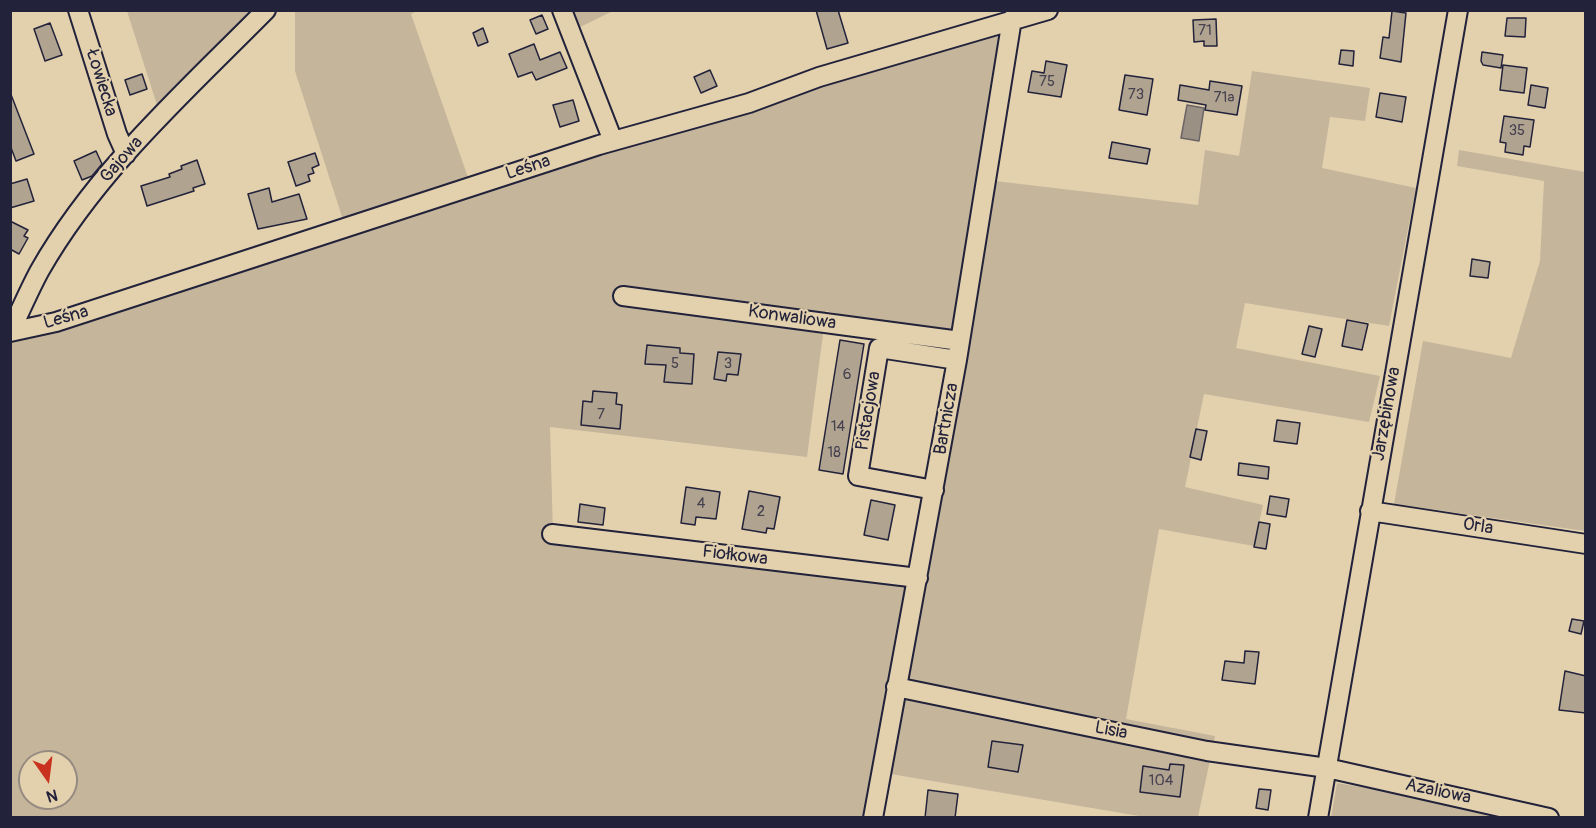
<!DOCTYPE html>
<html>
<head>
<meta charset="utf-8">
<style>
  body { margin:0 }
  #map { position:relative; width:1596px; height:828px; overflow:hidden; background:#e3d1ae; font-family:Pangolin,sans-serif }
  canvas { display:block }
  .frame { position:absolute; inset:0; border:12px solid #22223b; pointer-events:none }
  .north { position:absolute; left:18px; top:750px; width:60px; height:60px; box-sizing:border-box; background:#e3d1ae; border:2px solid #968b80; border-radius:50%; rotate:166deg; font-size:16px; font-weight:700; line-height:24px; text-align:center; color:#22223b }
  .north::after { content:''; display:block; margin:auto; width:21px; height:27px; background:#c8321e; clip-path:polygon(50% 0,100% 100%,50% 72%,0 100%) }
</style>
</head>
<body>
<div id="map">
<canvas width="1596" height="828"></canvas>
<div class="frame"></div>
<div class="north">N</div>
</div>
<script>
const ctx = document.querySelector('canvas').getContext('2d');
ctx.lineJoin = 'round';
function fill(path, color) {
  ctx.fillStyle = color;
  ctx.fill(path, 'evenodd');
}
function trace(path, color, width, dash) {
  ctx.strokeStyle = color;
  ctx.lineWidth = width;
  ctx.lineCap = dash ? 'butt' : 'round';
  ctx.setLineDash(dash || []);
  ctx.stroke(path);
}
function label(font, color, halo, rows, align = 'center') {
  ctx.font = font + ' Pangolin,sans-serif';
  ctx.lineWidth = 4.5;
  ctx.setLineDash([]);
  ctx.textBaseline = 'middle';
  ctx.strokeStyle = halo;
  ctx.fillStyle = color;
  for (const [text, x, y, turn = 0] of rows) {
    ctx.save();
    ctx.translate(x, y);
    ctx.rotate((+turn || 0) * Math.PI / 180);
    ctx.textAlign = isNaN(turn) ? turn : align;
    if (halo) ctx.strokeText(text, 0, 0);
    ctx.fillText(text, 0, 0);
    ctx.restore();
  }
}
const green = new Path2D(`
  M127 11H266L126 154 157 105Z
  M295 11H417L411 14 471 186 1012 19 960 341 826 311 807 457 550 427 553 534 918 578 869 817 11 818V332L345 226 295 71ZM30 762H66V798H30Z
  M570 11H613L578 28Z
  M1252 71 1370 88 1365 121 1330 117 1322 168 1416 188 1389 326 1245 303 1236 348 1380 376 1369 422 1204 394 1185 487 1263 505 1254 546 1159 529 1126 719 1215 736 1198 817H1145L885 773 995 181 1198 205 1205 150 1239 156Z
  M1459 150 1585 172V531L1394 504 1423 341 1511 358 1540 261 1544 181 1457 166Z
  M1337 783 1536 817 1331 818Z`);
const water = new Path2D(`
  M1187 105 1204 108 1199 141 1181 138Z`);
const building = new Path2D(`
  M816 10H838L848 43 827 49Z
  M1392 11 1406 13 1401 62 1380 58 1383 37 1389 38Z
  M542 15 548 29 536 34 530 20Z
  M1507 18H1526L1525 37 1505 36Z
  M1216 19 1217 46H1204V41L1194 42 1193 20Z
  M50 23 62 55 45 61 34 29Z
  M483 28 488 42 478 46 473 33Z
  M534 44 540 60 560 52 567 68 536 80 532 72 518 77 509 54Z
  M1341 50 1354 51 1353 66 1339 64Z
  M1482 52 1503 55 1501 68 1483 65 1481 61Z
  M1046 61 1067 65 1061 97 1028 92 1032 71 1044 73Z
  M1503 65 1527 68 1524 93 1500 90Z
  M710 70 717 86 701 93 694 77Z
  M142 74 147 89 130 95 125 80Z
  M1125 75 1153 79 1147 115 1119 110Z
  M1210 81 1242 86 1237 115 1205 110 1206 105 1178 100 1180 85 1209 90Z
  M1531 85 1548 88 1545 108 1528 105Z
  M10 92 34 154 16 161 10 145Z
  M1380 93 1406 97 1402 122 1376 117Z
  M573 100 579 121 560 127 553 105Z
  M1504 116 1534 120 1530 147 1524 146 1523 155 1505 152 1506 143 1500 142Z
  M1112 142 1150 149 1147 164 1109 158Z
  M96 151 102 164 92 176 82 180 74 161Z
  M315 153 319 165 312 168 314 173 308 175 310 181 296 186 288 162Z
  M197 160 205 184 193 188 194 191 147 206 141 186 170 177 169 174 182 169 181 166Z
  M27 179 34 201 10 208V184Z
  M269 188 272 202 299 194 307 219 258 229 248 194Z
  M10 221 28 230 24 236 28 238 19 254 10 249Z
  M1472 259 1490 262 1488 278 1470 276Z
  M1347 320 1368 324 1362 350 1342 346Z
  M1309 326 1322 329 1315 357 1302 354Z
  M840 340 864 344 843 474 819 470Z
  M647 345 680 348V353L694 354 692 384 664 382 666 365 645 364Z
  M718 352 741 354 738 375 727 374 726 381 714 379Z
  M593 391 617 393 616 404 622 405 620 429 581 425 583 401 592 402Z
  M1277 420 1300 423 1297 444 1274 441Z
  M1196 429 1207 431 1201 460 1190 457Z
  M1239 463 1269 467 1268 479 1238 475Z
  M686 487 720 492 716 519 696 517 695 525 681 523Z
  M749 491 780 497 774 529 767 528 766 533 742 529Z
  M1270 496 1289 499 1286 517 1267 514Z
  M871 500 895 505 888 540 864 535Z
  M580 504 605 508 603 525 578 522Z
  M1259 522 1270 524 1266 549 1254 547Z
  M1572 619 1584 621 1581 634 1569 631Z
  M1245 651 1259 652 1255 684 1222 680 1225 661 1244 663Z
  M1565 671 1586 676V713L1559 710Z
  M992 741 1023 745 1018 772 988 767Z
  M1170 764 1184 765 1180 797 1140 792 1143 766 1169 770Z
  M1259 789 1271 790 1268 810 1256 808Z
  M928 790 958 794 955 818H925Z`);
const minor = new Path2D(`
  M78 10 117 134 126 154
  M562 10 613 141
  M623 296 960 341
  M10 332 56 322 599 145 749 103 819 77 1048 10
  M10 332C20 312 29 290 40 270 97 170 186 91 266 10
  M934 490 858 476 879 348 957 360
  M1370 511 1586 544
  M552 534 918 578
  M896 687 1207 751 1327 768 1549 818
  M873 818 957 360 1012 19
  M1318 818 1458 10`);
const numberNames = [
  ["71",1205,31],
  ["75",1047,82],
  ["73",1136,95],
  ["71a",1224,98],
  ["35",1517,131],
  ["5",675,364],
  ["3",728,364],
  ["6",847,375],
  ["7",601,415],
  ["14",838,427],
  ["18",834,453],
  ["4",701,504],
  ["2",761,512],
  ["104",1161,781]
];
const streetNames = [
  ["Łowiecka",101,83,73],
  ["Gajowa",122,160,-49],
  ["Leśna",528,168,-18],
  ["Leśna",66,318,-16],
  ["Konwaliowa",792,318,8],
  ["Pistacjowa",869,411,-81],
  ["Jarzębinowa",1387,414,-80],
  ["Bartnicza",947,419,-80],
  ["Orla",1478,527,9],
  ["Fiołkowa",735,556,7],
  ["Lisia",1111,731,11],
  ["Azaliowa",1438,792,12]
];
fill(green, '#c4b59b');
fill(water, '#9b9084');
trace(water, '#6b6467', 1.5);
fill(building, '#b0a390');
trace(building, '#22223b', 1.5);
trace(minor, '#22223b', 22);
trace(minor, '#e3d1ae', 18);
label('15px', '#464250', null, numberNames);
label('18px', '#22223b', '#e3d1ae', streetNames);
</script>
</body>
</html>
